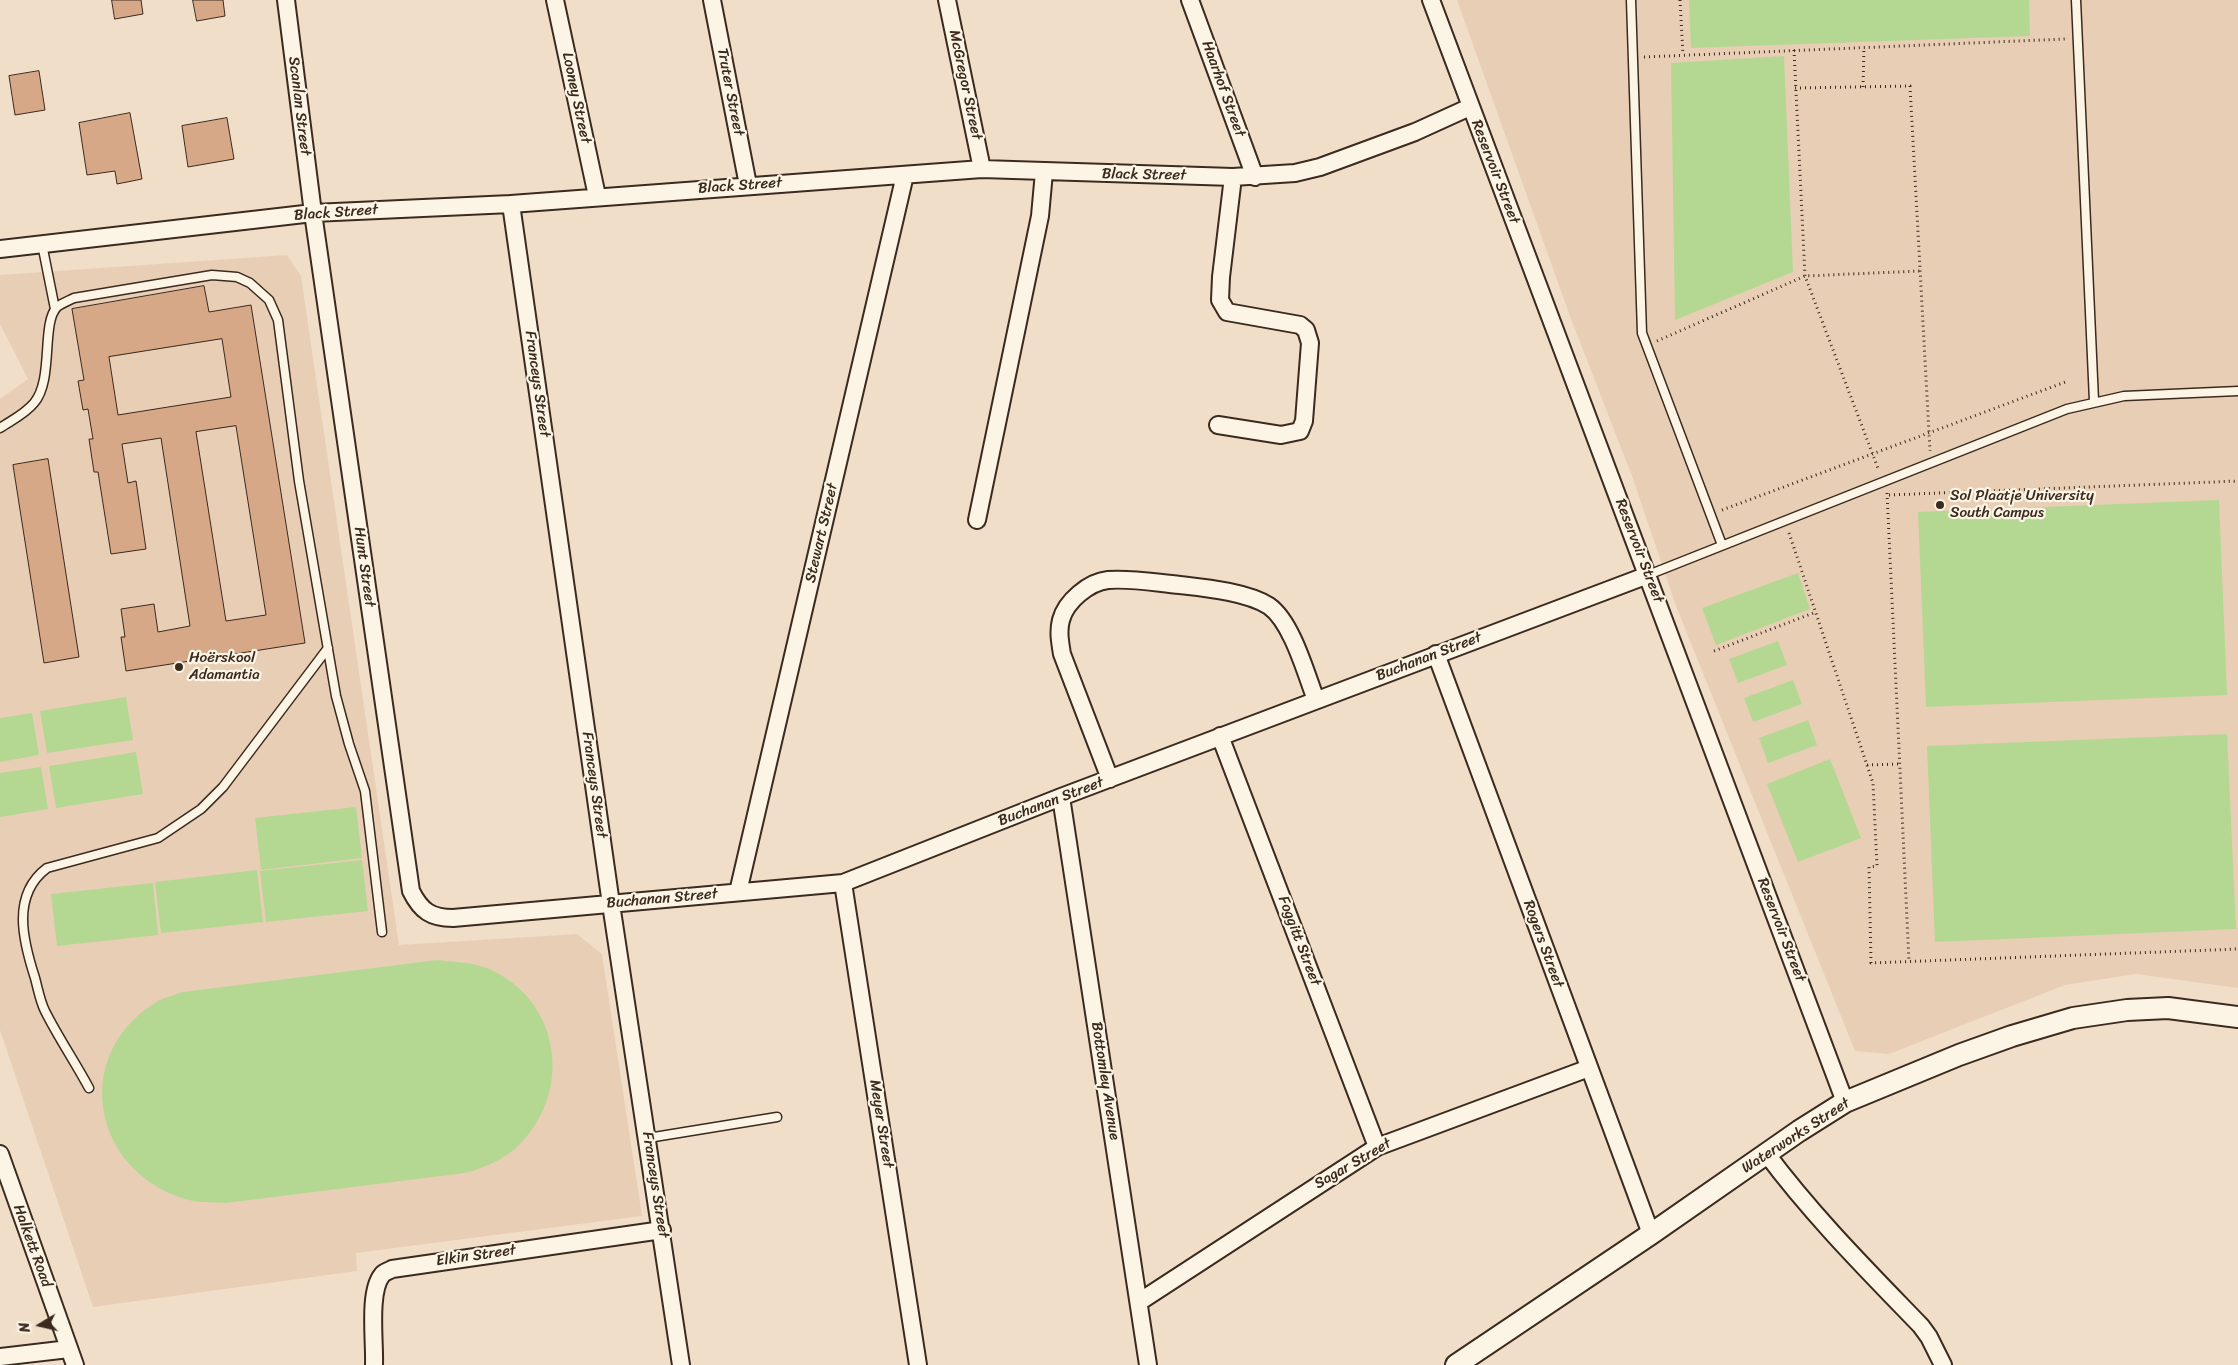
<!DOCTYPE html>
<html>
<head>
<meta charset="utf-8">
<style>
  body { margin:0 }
  #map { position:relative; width:2238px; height:1365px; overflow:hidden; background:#f1dec9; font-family:Sriracha,sans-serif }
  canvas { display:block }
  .north { position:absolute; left:15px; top:1300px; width:50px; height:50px; -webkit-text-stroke:4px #fcf5e5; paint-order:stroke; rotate:261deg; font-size:14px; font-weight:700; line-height:20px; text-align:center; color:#3b2a1e }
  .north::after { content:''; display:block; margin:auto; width:18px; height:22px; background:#3b2a1e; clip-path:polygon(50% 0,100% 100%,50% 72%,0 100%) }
</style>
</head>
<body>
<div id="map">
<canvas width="2238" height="1365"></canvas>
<div class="north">N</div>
</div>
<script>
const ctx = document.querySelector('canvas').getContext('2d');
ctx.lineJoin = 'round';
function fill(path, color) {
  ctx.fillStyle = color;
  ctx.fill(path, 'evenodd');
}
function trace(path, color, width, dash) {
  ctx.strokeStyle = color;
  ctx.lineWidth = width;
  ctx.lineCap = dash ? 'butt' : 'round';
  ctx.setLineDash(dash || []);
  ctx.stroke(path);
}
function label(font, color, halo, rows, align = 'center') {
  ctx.font = font + ' Sriracha,sans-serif';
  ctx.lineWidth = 4.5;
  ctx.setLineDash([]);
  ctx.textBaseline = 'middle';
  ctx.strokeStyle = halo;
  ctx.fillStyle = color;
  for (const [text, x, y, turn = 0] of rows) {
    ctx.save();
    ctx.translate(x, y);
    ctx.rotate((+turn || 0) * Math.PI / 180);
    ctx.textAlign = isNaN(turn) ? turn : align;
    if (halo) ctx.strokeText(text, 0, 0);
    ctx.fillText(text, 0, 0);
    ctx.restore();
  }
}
const built = new Path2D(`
  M1457 0H2238V988L2136 974 2065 985 1889 1054 1855 1051 1676 606 1632 476 1571 319Z
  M287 255 301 276 399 945 577 934 602 954 642 1216 356 1253 357 1271 93 1307 0 1030V399L28 379 0 324V275Z`);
const green = new Path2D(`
  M1689 0H2029L2030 36 1691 48Z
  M1784 56 1793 272 1675 320 1671 63Z
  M2219 500 2227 695 1926 707 1918 512Z
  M1798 573 1810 609 1716 645 1702 608Z
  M1778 641 1787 665 1738 683 1729 659Z
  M1793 680 1802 704 1753 722 1744 698Z
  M126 697 133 740 47 753 40 711Z
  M32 713 39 755 0 762V718Z
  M1808 720 1817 745 1768 763 1759 738Z
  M2227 734 2236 929 1935 942 1927 746Z
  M136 752 143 794 56 808 49 766Z
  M1830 759 1861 838 1798 862 1767 784Z
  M41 767 48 809 0 817V773Z
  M356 807 362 858 261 870 255 818Z
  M362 860 368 911 266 922 260 871Z
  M257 870 263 922 161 933 155 882Z
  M153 883 158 935 57 946 51 894Z
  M437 960C455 962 473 962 489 969 560 1000 573 1089 521 1143 506 1159 486 1167 465 1173L226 1203C213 1202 198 1203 185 1199 90 1170 71 1052 158 1001 166 997 175 995 183 992Z`);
const building = new Path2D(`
  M112 0H141L143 14 115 19Z
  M193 0H223L225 16 197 21Z
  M39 71 45 110 15 115 9 76Z
  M130 113 142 179 117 184 115 171 87 175 79 123Z
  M227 118 234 159 188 167 182 126Z
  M204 286 209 312 251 305 305 643 126 671 121 637H125L121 609 154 604 158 632 190 626 161 438 122 444 128 483 136 481 146 549 111 554 98 472H94L89 439H93L88 409 83 410 78 381 84 380 72 309ZM222 339 231 397 118 415 109 357ZM236 426 266 615 226 621 196 432Z
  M48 459 79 657 44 663 13 465Z`);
const path = new Path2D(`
  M1680 0 1683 55
  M1794 50 1805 276 1879 471
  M1644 57 2065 39
  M1863 87 1864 48
  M1795 88 1910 86 1930 451
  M1657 341 1805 276 1920 271
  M1887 493 1909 962
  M1889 495 2238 481
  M1722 510 2068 381
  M1789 533 1873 783 1877 866 1869 867 1871 963 2238 949
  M1714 651 1816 612
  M1867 765 1900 764`);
const service = new Path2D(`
  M1631 0 1642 333 1722 545
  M2076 0 2094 401
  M42 244 55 309
  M0 428C12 420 25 414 34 403 54 380 41 323 57 307 62 303 68 301 74 298L212 275 237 277 250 283 269 300 278 320 299 481 336 696 349 744 365 791 382 932
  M1648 575 2067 409 2124 396 2238 391
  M89 1088C75 1062 58 1037 45 1011 40 1001 38 989 35 978 23 941 11 895 47 868L158 838 201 809 223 787 328 648
  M648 1138 777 1117`);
const minor = new Path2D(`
  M286 0 313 213 411 891C421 911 431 918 453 918L843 883 1061 797 1648 575
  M555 0 597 196
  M712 0 748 185
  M947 0 982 169
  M1190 0 1255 177
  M1431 0 1845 1102
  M511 204 611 904 681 1365
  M0 249 313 213 511 204 982 169 1233 177 1295 173 1320 167 1415 132 1470 107
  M1218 425 1281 435 1300 431 1304 421 1310 343 1306 330 1300 325 1227 312 1220 300 1221 277 1233 177
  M977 520 1040 216 1044 172
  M1436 654 1651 1234
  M1220 736 1377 1147
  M1110 779 1062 654C1060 642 1058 631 1061 620 1066 601 1089 582 1108 580 1132 578 1157 583 1180 585 1206 588 1247 592 1269 606 1292 622 1306 674 1316 700
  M1061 797 1148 1365
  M843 883 918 1365
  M738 892 905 175
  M1766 1153C1813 1216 1867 1270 1921 1326L1929 1337 1943 1365
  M0 1154 75 1365
  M1139 1302 1377 1147 1589 1068
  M0 1357 69 1349
  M374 1365C375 1342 368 1292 382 1275 384 1272 389 1271 392 1269L662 1230`);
const tertiary = new Path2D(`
  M1456 1365 1651 1234 1799 1131 1845 1102 1959 1055 2012 1036 2073 1018 2127 1010 2168 1008 2238 1017`);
const markers = [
  [1940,505,5,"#3b2a1e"],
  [179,667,5,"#3b2a1e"]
];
const streetNames = [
  ["McGregor Street",965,85,78],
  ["Haarhof Street",1223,89,70],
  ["Truter Street",730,92,79],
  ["Looney Street",576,98,78],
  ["Scanlan Street",299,106,83],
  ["Reservoir Street",1495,172,69],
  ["Black Street",1144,175,1],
  ["Black Street",740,186,-4],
  ["Black Street",336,213,-4],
  ["Franceys Street",537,384,82],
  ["Stewart Street",822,533,-77],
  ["Reservoir Street",1639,551,69],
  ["Hunt Street",364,567,82],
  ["Buchanan Street",1429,657,-21],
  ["Franceys Street",594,785,82],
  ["Buchanan Street",1051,802,-21],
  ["Buchanan Street",662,899,-5],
  ["Reservoir Street",1781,930,69],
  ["Foggitt Street",1299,941,69],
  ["Rogers Street",1543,944,70],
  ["Bottomley Avenue",1105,1081,81],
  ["Meyer Street",881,1124,81],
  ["Waterworks Street",1796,1136,-33],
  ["Sagar Street",1353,1164,-30],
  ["Franceys Street",655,1185,81],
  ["Halkett Road",32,1246,70],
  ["Elkin Street",476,1256,-8]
];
const poiNames = [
  ["Sol Plaatje University",1950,496],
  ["South Campus",1950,513],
  ["Hoërskool",189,658],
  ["Adamantia",189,675]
];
fill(built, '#e9ceb6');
fill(green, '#b4d892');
fill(building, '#d6a888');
trace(building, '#3b2a1e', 1);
trace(service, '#3b2a1e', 11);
trace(minor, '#3b2a1e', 20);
trace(tertiary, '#3b2a1e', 24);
trace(path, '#3b2a1e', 3, [1, 4]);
trace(service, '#fcf5e5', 8);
trace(minor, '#fcf5e5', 16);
trace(tertiary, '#fcf5e5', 20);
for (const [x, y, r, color] of markers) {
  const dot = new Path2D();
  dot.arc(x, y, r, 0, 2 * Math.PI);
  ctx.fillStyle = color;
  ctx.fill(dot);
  trace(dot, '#fcf5e5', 2);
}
label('15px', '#3b2a1e', '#fcf5e5', streetNames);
label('15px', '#3b2a1e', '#fcf5e5', poiNames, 'left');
</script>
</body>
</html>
